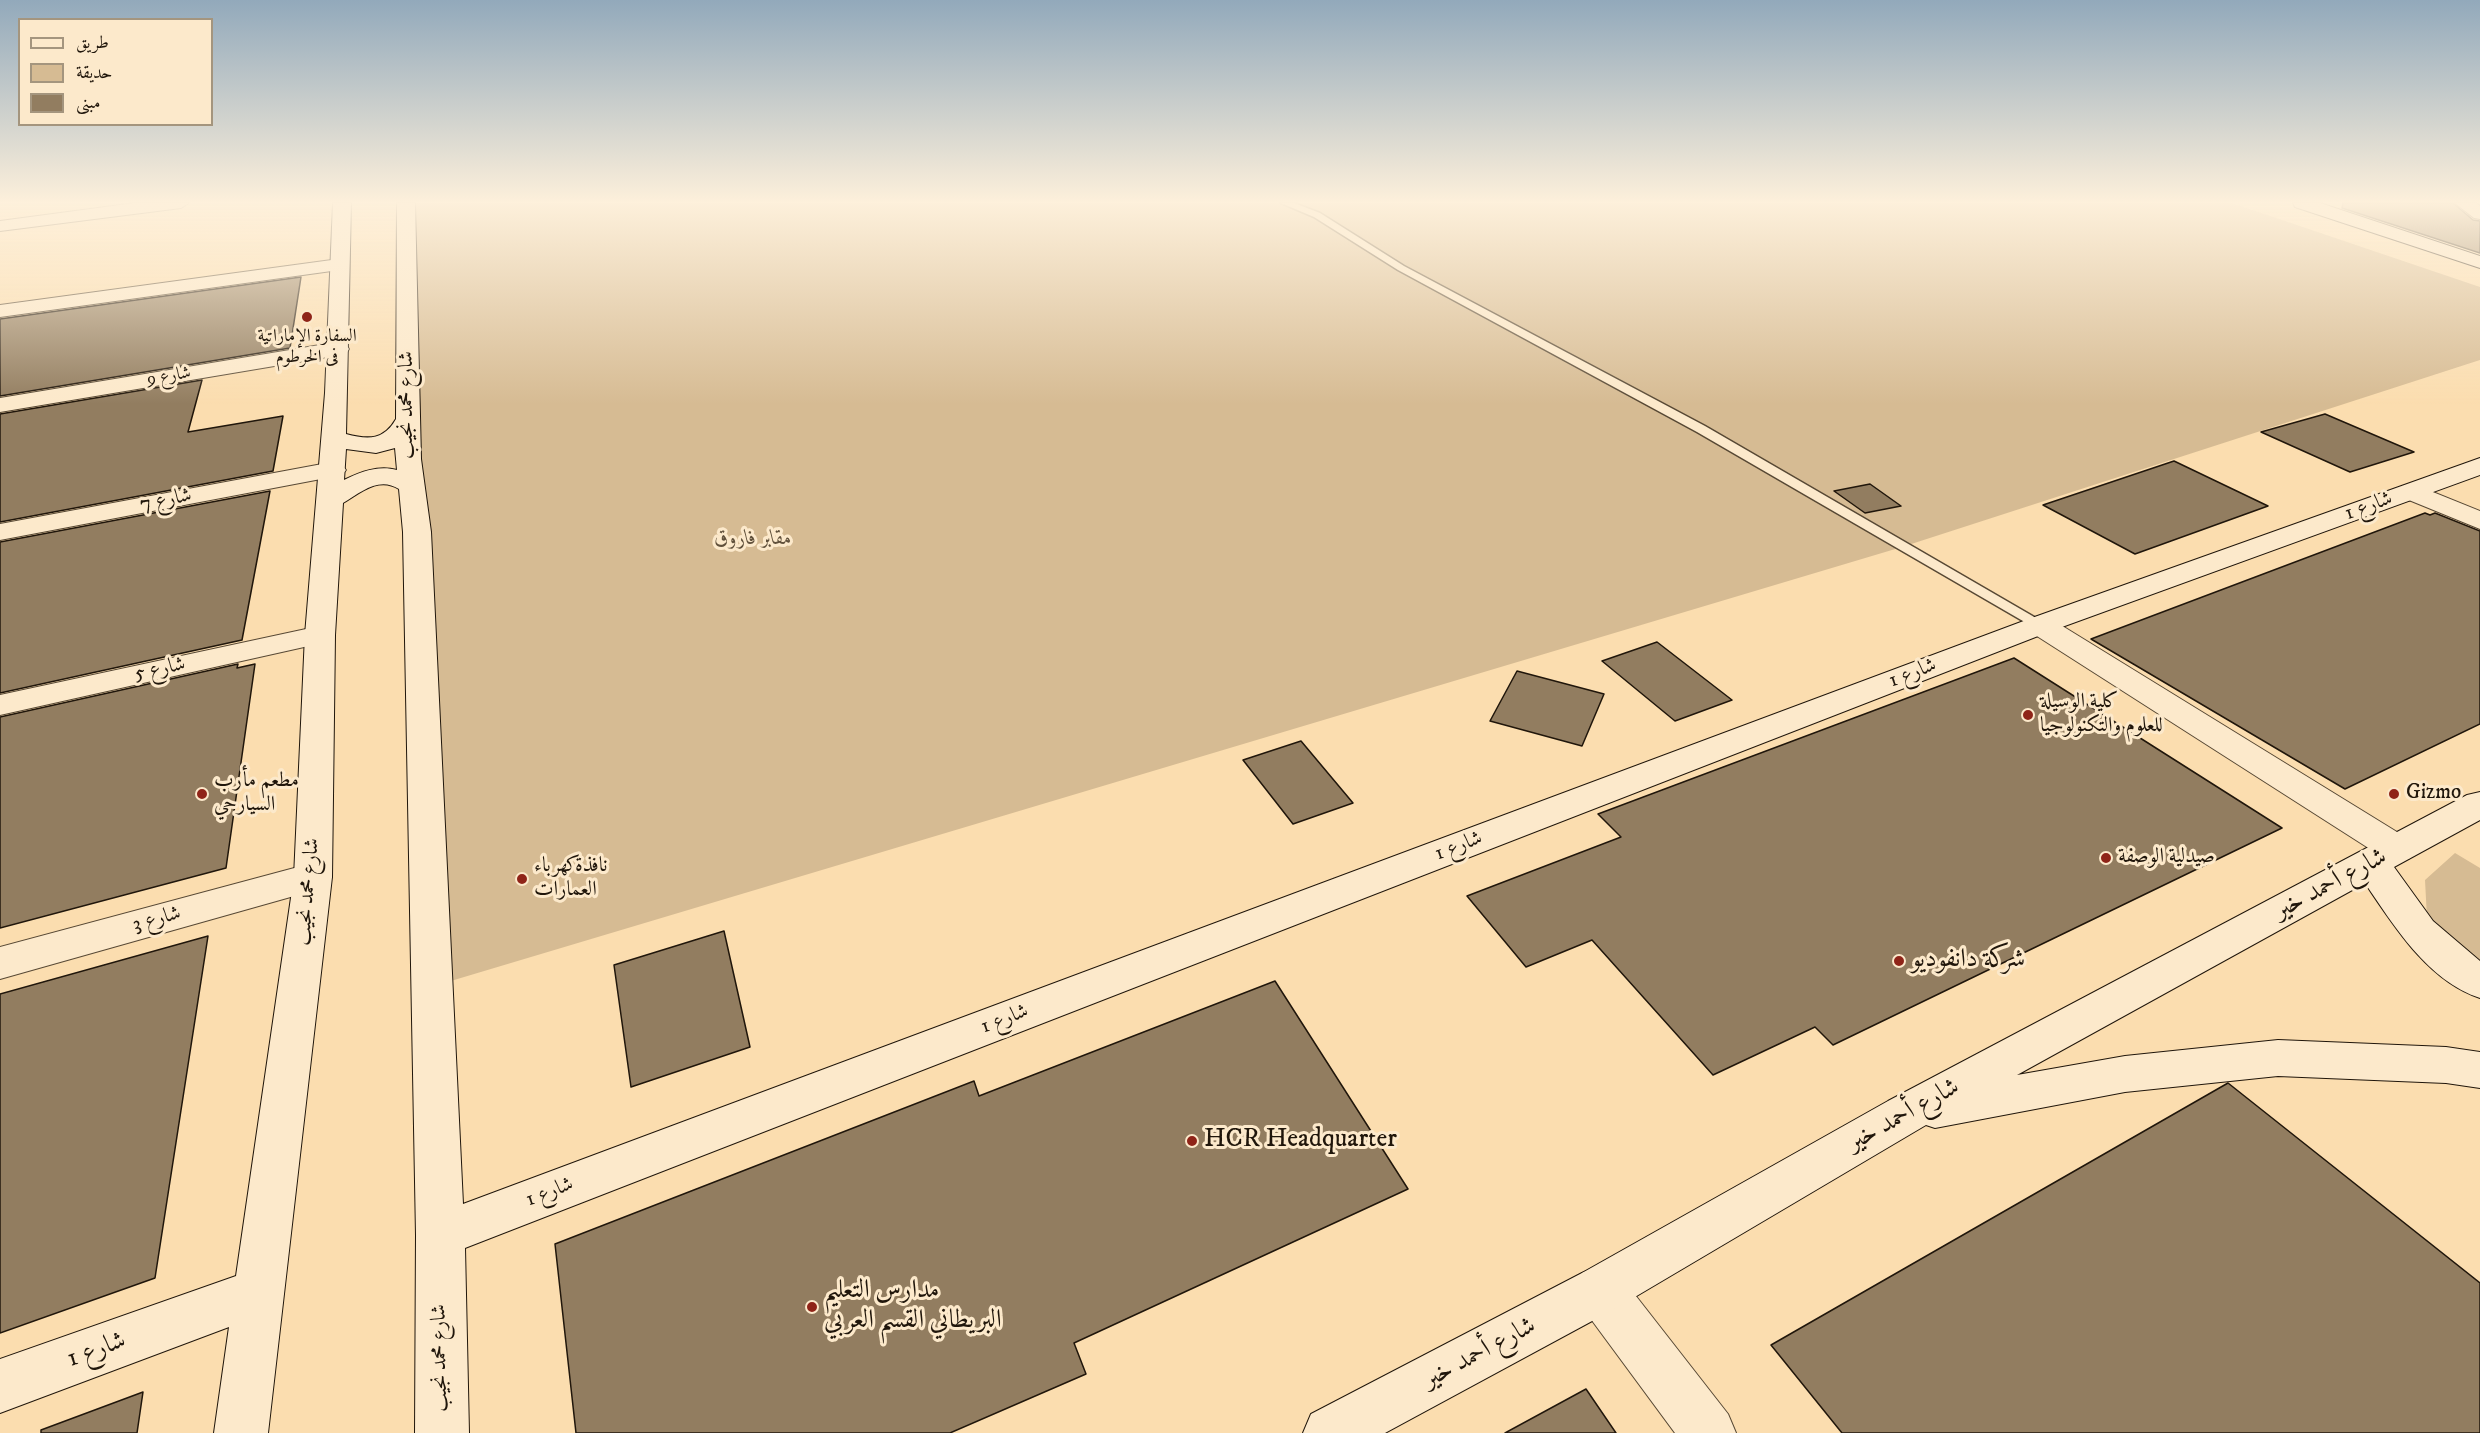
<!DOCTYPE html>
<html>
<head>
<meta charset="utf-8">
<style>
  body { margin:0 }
  #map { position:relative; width:2480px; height:1433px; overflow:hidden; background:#fbddaf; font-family:"IM FELL DW Pica",Amiri,serif }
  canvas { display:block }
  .legend { position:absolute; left:18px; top:18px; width:195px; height:108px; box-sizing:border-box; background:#fce9cb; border:2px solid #a4957e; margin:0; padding:8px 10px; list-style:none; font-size:18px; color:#20160b }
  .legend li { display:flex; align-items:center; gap:12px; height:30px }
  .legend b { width:30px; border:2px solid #a4957e }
</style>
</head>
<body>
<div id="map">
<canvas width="2480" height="1433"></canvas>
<ul class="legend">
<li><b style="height:8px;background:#fce9cb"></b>طريق</li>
<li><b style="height:16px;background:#d6bb93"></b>حديقة</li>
<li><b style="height:16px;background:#927d60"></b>مبنى</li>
</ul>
</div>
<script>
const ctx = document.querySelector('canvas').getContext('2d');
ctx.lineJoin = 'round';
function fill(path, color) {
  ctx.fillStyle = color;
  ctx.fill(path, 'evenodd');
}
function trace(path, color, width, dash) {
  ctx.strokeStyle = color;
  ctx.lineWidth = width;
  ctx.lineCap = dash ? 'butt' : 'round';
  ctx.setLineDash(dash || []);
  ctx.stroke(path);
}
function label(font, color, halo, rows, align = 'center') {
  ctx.font = font + ' "IM FELL DW Pica",Amiri,serif';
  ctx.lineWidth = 6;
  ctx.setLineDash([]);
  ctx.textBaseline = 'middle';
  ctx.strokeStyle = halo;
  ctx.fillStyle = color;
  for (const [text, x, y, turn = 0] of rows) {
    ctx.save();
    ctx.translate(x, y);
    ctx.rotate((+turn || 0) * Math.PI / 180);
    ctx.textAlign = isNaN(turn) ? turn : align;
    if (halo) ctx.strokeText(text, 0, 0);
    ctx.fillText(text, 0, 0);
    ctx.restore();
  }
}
const green = new Path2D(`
  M413 203H2232L2480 287V360L1902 547 434 986Z
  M2455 853 2480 868V968L2427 918 2425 880Z`);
const building = new Path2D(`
  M2343 203H2453L2473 220 2480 221V253L2342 208Z
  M301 277 290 348 0 396V319Z
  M202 380 188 432 283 416 273 471 0 522V414Z
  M2325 414 2414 452 2350 472 2261 432Z
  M2174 461 2268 506 2135 554 2043 505Z
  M1870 484 1901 506 1865 513 1834 491Z
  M270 491 242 640 0 693V542Z
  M2425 513 2430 515 2435 513 2480 531V724L2345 789 2091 639Z
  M1657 642 1732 700 1675 721 1602 661Z
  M2014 658 2282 828 1833 1045 1815 1027 1713 1075 1592 940 1526 967 1467 896 1621 837 1598 814Z
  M238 664 237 668 255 664 226 868 0 928V717Z
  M1517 671 1604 694 1582 746 1490 721Z
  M1301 741 1353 803 1293 824 1243 760Z
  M724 931 750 1047 631 1087 614 965Z
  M208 936 155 1278 0 1333V994Z
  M1275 981 1408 1189 1074 1343 1086 1374 950 1433H576L555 1244 974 1081 979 1096Z
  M2228 1083 2480 1283V1433H1842L1771 1345Z
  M1586 1389 1616 1433H1505Z
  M143 1392 137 1433H41V1430Z`);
const lane = new Path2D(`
  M1281 203H1294L1320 213 1404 266 1705 426 2048 625 2040 630 2035 628 1697 432 1398 270 1314 217Z`);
const street = new Path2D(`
  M135 203H189L181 208 0 231V221Z
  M2455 203H2476L2480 206V219L2474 218Z
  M339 259 346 261 349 265 346 269 0 317V305Z
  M338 342 346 344 349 349 346 354 0 412V398Z
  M333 462 342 465 346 470 342 475 0 540V524Z
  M2413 484 2480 511V529L2404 498 2400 492 2404 486Z
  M2040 616 2051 619 2410 840 2415 849 2410 858 2397 862 2384 858 2029 631 2025 625 2029 619Z
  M320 626 331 629 335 635 331 641 0 715V695Z
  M313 863 326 867 332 877 326 887 0 979V947Z
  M1600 1266 1618 1273 1728 1414 1736 1433H1675L1582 1307 1575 1290 1582 1273Z`);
const secondary = new Path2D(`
  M333 203H351L346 434C369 440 384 440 396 419L397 203H415L421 459 431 532 463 1204 2029 619 2480 458V475L2051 631 465 1248 469 1433H415L416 1235 403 532 399 489C379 476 361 492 343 503L335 635 332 877 268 1433H214L229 1327 0 1413V1359L236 1276 294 877 305 635 325 393ZM395 448 397 470C378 465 360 472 344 480L346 449 376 453Z
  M2293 203H2320L2480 256V268L2295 207Z
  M2480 792V820L2394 867 2433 921 2480 961V998C2428 981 2394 926 2365 883L2017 1075 2125 1056 2278 1040 2446 1047 2480 1052V1088L2446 1083 2278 1076 2125 1092 1935 1128 1926 1125 1618 1307 1385 1433H1303L1311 1414 1582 1273 1888 1101 2467 795Z`);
const markers = [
  [307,317,6,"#8f2418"],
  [2028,715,6,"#8f2418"],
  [202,794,6,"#8f2418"],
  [2394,794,6,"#8f2418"],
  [2106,858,6,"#8f2418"],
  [522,879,6,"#8f2418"],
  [1899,961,6,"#8f2418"],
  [1192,1141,6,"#8f2418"],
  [812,1307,6,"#8f2418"]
];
const farPoinames = [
  ["السفارة الإماراتية",307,337],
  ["فى الخرطوم",307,358]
];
const farStreetnames = [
  ["شارع 9",169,377,-9]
];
const streetNames = [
  ["شارع محمد نجيب",408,405,-90],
  ["شارع 7",166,501,-11],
  ["شارع 1",2369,507,-20],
  ["شارع 5",160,670,-12],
  ["شارع 1",1913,674,-21],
  ["شارع 1",1459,847,-21],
  ["شارع محمد نجيب",309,892,-85],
  ["شارع 3",157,920,-15],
  ["شارع 1",1005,1020,-21],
  ["شارع 1",550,1193,-21],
  ["شارع محمد نجيب",441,1358,-91]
];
const parkNames = [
  ["مقابر فاروق",753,540]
];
const poiNames = [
  ["كلية الوسيلة",2040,703],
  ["للعلوم والتكنولوجيا",2040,727],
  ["مطعم مأرب",214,782],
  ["السيارحي",214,806],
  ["Gizmo",2406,794],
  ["صيدلية الوصفة",2118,858],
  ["نافذةكهرباء",534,867],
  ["العمارات",534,891]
];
const nearStreetnames = [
  ["شارع أحمد خير",2331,885,-28],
  ["شارع أحمد خير",1904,1116,-29],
  ["شارع 1",97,1351,-20],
  ["شارع أحمد خير",1480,1354,-28]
];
const nearPoinames = [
  ["شركة دانفوديو",1911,961],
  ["HCR Headquarter",1204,1141],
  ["مدارس التعليم",824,1292],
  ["البريطاني القسم العربي",824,1322]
];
fill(green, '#d6bb93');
fill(building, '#927d60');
trace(building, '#20160b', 1.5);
trace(lane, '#574834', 3);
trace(street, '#574834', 2);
trace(secondary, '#20160b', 2);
fill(lane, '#fce9cb');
fill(street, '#fce9cb');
fill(secondary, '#fce9cb');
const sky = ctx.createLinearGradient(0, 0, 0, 404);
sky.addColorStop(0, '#92a9bb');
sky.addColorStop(0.5, '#fdf0db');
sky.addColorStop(1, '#fdf0db00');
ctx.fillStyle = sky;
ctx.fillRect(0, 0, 2480, 404);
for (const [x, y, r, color] of markers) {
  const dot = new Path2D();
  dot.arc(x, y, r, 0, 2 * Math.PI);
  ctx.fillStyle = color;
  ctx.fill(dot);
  trace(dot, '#fce9cb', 2);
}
label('18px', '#20160b', '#fce9cb', farPoinames);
label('18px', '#20160b', '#fce9cb', farStreetnames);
label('21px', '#20160b', '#fce9cb', streetNames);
label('italic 21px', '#60503b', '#fce9cb', parkNames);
label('21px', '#20160b', '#fce9cb', poiNames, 'left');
label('26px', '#20160b', '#fce9cb', nearStreetnames);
label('26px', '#20160b', '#fce9cb', nearPoinames, 'left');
</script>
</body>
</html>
